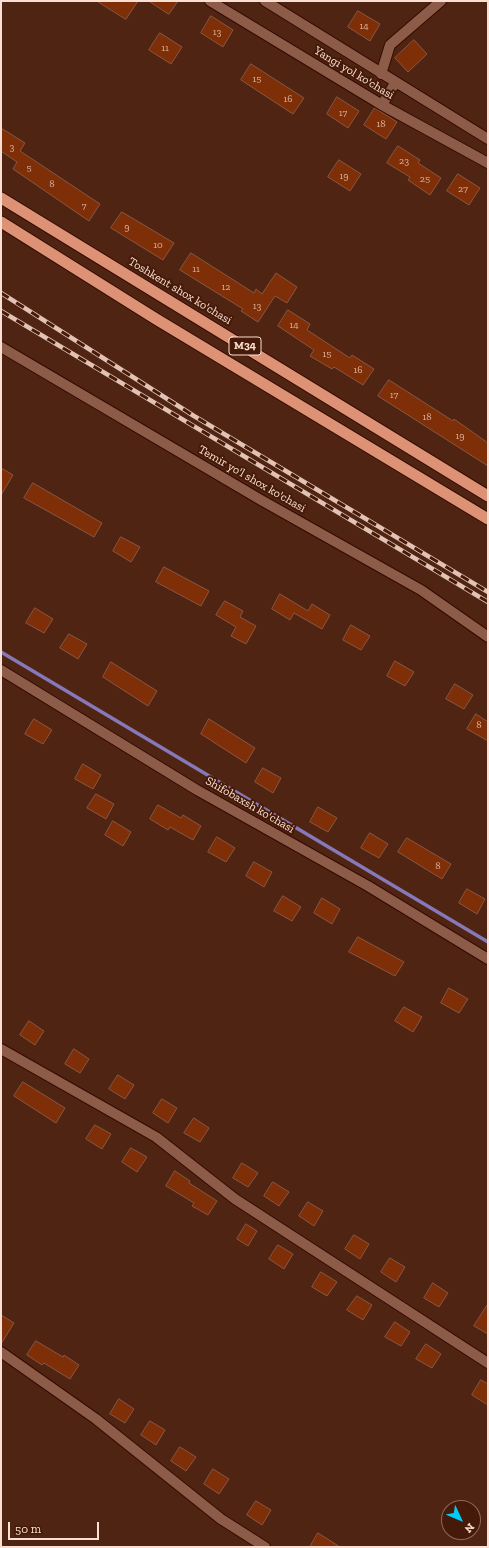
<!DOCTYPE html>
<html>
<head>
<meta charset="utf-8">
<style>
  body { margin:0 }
  #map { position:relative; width:489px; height:1548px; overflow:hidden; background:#502412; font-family:"Zilla Slab",serif }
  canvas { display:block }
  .frame { position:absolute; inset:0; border:2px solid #fcdfd3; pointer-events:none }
  .north { position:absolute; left:441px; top:1500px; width:40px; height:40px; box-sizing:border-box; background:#451a08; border:1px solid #8e6959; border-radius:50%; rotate:134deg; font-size:11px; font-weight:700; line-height:16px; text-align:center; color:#fcdfd3 }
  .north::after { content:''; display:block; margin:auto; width:14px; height:18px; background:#01cbf9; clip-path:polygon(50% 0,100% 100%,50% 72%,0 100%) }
  .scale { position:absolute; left:8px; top:1522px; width:91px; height:18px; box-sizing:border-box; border:2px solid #fcdfd3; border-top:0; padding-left:5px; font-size:12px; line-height:14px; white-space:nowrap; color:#fcdfd3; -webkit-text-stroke:3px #451a08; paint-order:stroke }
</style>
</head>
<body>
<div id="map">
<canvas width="489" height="1548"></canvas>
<div class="frame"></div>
<div class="north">N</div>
<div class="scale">50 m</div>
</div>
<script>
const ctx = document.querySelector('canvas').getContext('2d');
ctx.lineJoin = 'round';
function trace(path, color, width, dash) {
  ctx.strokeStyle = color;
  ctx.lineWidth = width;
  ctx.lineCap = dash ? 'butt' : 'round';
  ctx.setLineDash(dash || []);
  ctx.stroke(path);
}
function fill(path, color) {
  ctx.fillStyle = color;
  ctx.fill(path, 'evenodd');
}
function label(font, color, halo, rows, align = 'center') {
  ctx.font = font + ' "Zilla Slab",serif';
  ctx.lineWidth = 4;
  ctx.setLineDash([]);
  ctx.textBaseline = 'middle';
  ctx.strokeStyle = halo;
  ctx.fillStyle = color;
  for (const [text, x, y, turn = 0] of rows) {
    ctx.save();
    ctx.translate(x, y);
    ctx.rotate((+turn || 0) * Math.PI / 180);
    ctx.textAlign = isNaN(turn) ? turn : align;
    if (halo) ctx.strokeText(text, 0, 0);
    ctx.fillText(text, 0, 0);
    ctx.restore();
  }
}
const stream = new Path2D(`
  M1 652 488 942`);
const building = new Path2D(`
  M97 1H138L126 19Z
  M149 1H178L169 14Z
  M358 11 380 24 370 41 348 27Z
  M211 16 233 30 223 47 201 33Z
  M160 33 182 47 171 64 149 50Z
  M414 40 427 54 408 72 395 58Z
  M251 64 304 98 293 114 241 80Z
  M337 97 359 111 348 128 327 114Z
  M375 108 397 122 386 139 364 125Z
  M1 128 25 143 20 151 100 204 89 221 13 169 17 162 1 151Z
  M398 146 420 160 418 163 441 178 430 195 408 180 410 177 387 163Z
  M339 160 361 174 350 191 328 177Z
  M458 174 480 188 469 205 447 191Z
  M122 212 174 243 163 260 111 228Z
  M191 253 254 293 256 289 262 294 276 273 297 287 287 303 275 296 258 322 241 311 243 309 180 270Z
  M288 310 310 324 307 330 350 358 352 355 374 369 363 385 334 367 332 369 310 356 314 350 278 326Z
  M389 380 453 421 454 419 488 443V466L378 396Z
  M1 468 13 475 1 495Z
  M33 483 102 523 94 537 24 498Z
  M121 537 140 547 131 562 113 551Z
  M164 567 209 591 201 606 156 582Z
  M280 594 308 611 312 604 330 615 322 629 294 613 290 620 272 609Z
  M225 601 243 611 240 617 256 626 246 644 231 636 236 627 216 615Z
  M35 608 53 619 44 633 26 623Z
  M351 625 370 636 361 650 343 640Z
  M69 634 87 644 78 659 60 648Z
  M395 661 414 672 405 686 387 676Z
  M111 662 157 691 148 706 103 677Z
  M455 684 473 695 464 709 446 699Z
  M476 714 488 722V741L467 729Z
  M34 719 52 730 43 744 25 734Z
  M209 719 255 748 246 763 201 734Z
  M83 764 101 775 93 789 75 779Z
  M263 768 281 778 273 793 255 782Z
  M96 794 114 804 106 819 87 808Z
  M158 805 181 818 183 815 201 826 193 840 170 827 168 830 150 819Z
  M318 807 337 818 328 832 310 822Z
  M113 821 131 832 123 846 105 835Z
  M370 833 388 844 379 858 361 848Z
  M217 837 235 848 226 862 208 852Z
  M407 838 451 864 442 879 398 852Z
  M254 862 272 872 264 887 246 876Z
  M467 889 485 899 477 914 459 903Z
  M283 896 301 907 292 921 274 911Z
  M322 898 340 909 332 924 314 913Z
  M358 937 404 962 395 976 349 952Z
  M449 988 468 999 459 1013 441 1003Z
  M404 1007 422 1017 413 1032 395 1021Z
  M29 1021 44 1031 35 1045 20 1035Z
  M74 1049 89 1059 80 1073 65 1064Z
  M118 1075 134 1085 125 1099 109 1089Z
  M23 1082 65 1108 56 1123 14 1096Z
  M162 1099 177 1108 168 1123 153 1113Z
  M194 1118 209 1128 200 1142 184 1133Z
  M95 1125 111 1134 102 1149 86 1139Z
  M131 1148 147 1157 137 1172 122 1162Z
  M242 1163 258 1173 248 1187 233 1178Z
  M175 1171 190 1181 189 1183 217 1201 208 1215 192 1206 194 1203 166 1186Z
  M273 1182 289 1192 279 1206 264 1196Z
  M308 1202 323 1211 314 1226 299 1216Z
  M246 1224 257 1231 248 1246 237 1239Z
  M354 1235 369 1244 360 1259 345 1249Z
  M278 1245 293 1254 284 1269 269 1259Z
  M390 1258 405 1267 396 1282 381 1272Z
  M321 1272 337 1282 327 1296 312 1287Z
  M433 1283 448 1293 439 1307 424 1298Z
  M357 1296 372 1305 363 1320 347 1310Z
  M488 1304V1334L474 1326Z
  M1 1315 14 1323 1 1344Z
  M395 1322 410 1332 401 1346 385 1337Z
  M36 1341 63 1357 64 1355 79 1365 70 1379 44 1363 42 1365 27 1355Z
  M426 1344 441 1354 432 1368 416 1359Z
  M481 1380 488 1384V1405L472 1395Z
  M119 1399 134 1409 125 1423 110 1414Z
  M150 1421 165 1430 156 1445 141 1435Z
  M180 1447 196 1457 186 1471 171 1461Z
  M213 1469 229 1479 219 1494 204 1484Z
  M256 1501 271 1510 262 1525 247 1515Z
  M318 1533 340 1547H310Z`);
const minor = new Path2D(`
  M210 1 382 105 488 163
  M265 1 488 139
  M381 74 390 45 441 1
  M382 105 395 83
  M1 347 261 500 421 590 488 637
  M1 670 197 790 368 886 488 959
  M1 1049 156 1137 235 1199 488 1363
  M1 1352 96 1419 221 1519 265 1547`);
const trunk = new Path2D(`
  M1 198 488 496
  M1 222 156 319 488 519`);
const rail = new Path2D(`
  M1 293 194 416 488 592
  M1 311 488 602`);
const numberNames = [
  ["14",364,26],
  ["13",217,32],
  ["11",165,48],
  ["15",257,79],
  ["16",288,99],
  ["17",343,113],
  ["18",381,124],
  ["3",12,147],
  ["23",404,161],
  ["5",29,168],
  ["19",344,176],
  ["25",425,179],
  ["8",52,184],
  ["27",463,189],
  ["7",84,206],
  ["9",127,227],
  ["10",158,245],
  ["11",196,269],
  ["12",226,287],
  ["13",257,306],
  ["14",294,325],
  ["15",327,354],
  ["16",358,370],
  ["17",394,395],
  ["18",427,417],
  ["19",460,436],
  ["8",479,725],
  ["8",438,866]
];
const shields = [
  [245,346,32]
];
const shieldNames = [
  ["M34",245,346]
];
const streetNames = [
  ["Yangi yol ko'chasi",354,73,31],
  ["Toshkent shox ko'chasi",180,291,31],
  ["Temir yo'l shox ko'chasi",252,479,30],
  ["Shifobaxsh ko'chasi",250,805,30]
];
trace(stream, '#8679b9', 3.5);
fill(building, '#7f2f08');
trace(building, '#885744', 1);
trace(minor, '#340a00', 12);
trace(trunk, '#340a00', 13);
trace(minor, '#8d5c49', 10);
trace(trunk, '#de9275', 11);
trace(rail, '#e1c2b5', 4.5);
trace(rail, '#451a08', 3, [9]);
label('10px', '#ddb3a0', null, numberNames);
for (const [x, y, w] of shields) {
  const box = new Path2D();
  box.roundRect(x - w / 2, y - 9, w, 18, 3);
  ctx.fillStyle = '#451a08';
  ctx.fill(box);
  trace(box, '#fcdfd3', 1);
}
label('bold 11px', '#fcdfd3', null, shieldNames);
label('12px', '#fcdfd3', '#451a08', streetNames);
</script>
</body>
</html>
